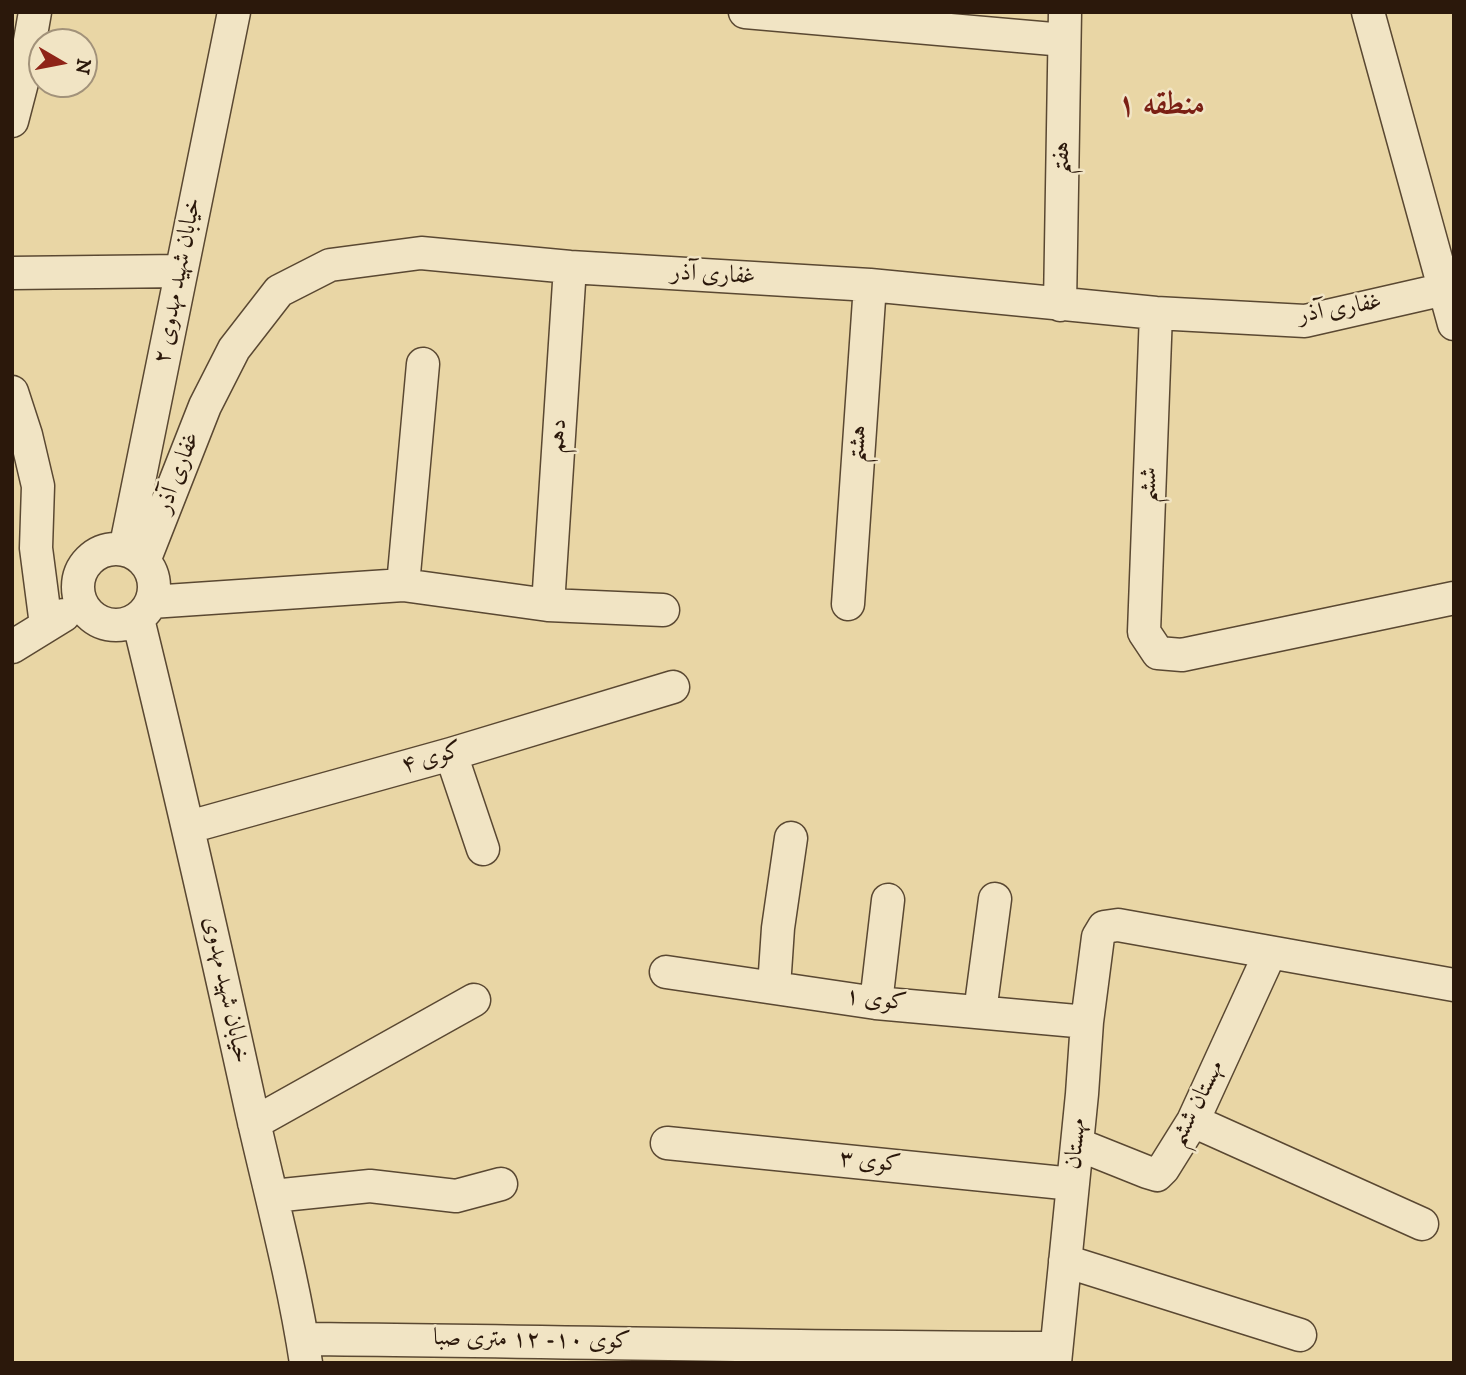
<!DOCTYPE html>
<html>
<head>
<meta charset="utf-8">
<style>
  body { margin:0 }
  #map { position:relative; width:1466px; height:1375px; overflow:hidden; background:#e9d6a5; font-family:"IM FELL DW Pica",serif }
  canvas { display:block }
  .frame { position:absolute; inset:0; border:14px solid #2b180b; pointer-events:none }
  .north { position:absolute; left:28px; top:28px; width:70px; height:70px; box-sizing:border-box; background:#f1e4c4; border:2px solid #a2927a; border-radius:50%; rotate:100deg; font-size:19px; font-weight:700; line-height:28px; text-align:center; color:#2b180b }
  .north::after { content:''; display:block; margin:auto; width:24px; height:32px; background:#8f2418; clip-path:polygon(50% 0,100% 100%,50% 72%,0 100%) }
</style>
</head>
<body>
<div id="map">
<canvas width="1466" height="1375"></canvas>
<div class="frame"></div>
<div class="north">N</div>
</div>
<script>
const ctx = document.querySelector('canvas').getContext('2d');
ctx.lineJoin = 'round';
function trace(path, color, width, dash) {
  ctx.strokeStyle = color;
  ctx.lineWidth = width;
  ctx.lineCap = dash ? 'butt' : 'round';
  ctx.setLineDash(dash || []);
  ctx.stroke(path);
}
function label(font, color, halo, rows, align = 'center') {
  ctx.font = font + ' "IM FELL DW Pica",Amiri,serif';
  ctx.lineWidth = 5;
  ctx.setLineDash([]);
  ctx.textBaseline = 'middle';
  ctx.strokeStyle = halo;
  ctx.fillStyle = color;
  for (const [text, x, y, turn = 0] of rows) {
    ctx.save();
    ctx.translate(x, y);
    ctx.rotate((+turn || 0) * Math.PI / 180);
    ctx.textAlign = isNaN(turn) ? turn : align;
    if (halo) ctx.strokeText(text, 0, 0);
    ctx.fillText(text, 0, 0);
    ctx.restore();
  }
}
const minor = new Path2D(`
  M745 12 1064 40
  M1368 12 1454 324
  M12 121 24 75 35 12
  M12 273 181 271
  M1060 305 1065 12
  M1156 313 1144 632 1158 653 1182 655 1454 598
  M12 392 26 435 38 486 36 548 46 625
  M78 587a38 38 0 1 1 76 0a38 38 0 1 1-76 0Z
  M125 550 234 12
  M144 561 205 406 234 349 279 291 330 265 421 253 570 267 870 285 1156 313 1305 321 1454 287
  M403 585 423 364
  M151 602 403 585 548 605 663 610
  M848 604 870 285
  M548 605 570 267
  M138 619C178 782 215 945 251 1109 270 1193 293 1277 306 1363
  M12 647 64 615
  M451 754 483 849
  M189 827 451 754 673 687
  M666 972 876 1003 1087 1022
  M774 987 778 928 791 838
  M876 1003 888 900
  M980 1012 995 899
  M1193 1121 1422 1224
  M254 1123 474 1000
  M667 1143 1073 1184
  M1077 1144 1147 1172 1157 1175 1163 1169 1193 1121 1270 953
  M273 1196 370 1186 456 1196 501 1184
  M1065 1261 1300 1335
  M302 1339C553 1341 804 1348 1055 1348
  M1055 1363 1082 1094 1087 1022 1098 937 1104 927 1118 925 1454 985`);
const streetNames = [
  ["هفتم",1063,158,-89],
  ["غفاری آذر",713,276,3],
  ["خیابان شهید مهدوی ۲",179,281,-79],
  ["غفاری آذر",1340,310,-10],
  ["دهم",559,436,-86],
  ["هشتم",859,444,-86],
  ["غفاری آذر",179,473,-69],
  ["ششم",1150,485,-88],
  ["کوی ۴",432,759,-16],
  ["خیابان شهید مهدوی",225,990,78],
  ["کوی ۱",876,1001,7],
  ["مهستان ششم",1198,1104,-63],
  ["مهستان",1077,1144,-84],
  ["کوی ۳",870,1163,6],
  ["کوی ۱۰- ۱۲ متری صبا",532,1341,1]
];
const districtNames = [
  ["منطقه ۱",1161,107]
];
trace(minor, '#5a4832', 35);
trace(minor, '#f1e4c4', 32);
label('24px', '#2b180b', '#f1e4c4', streetNames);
label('bold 32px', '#7a1f14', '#f1e4c4', districtNames);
</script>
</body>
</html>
